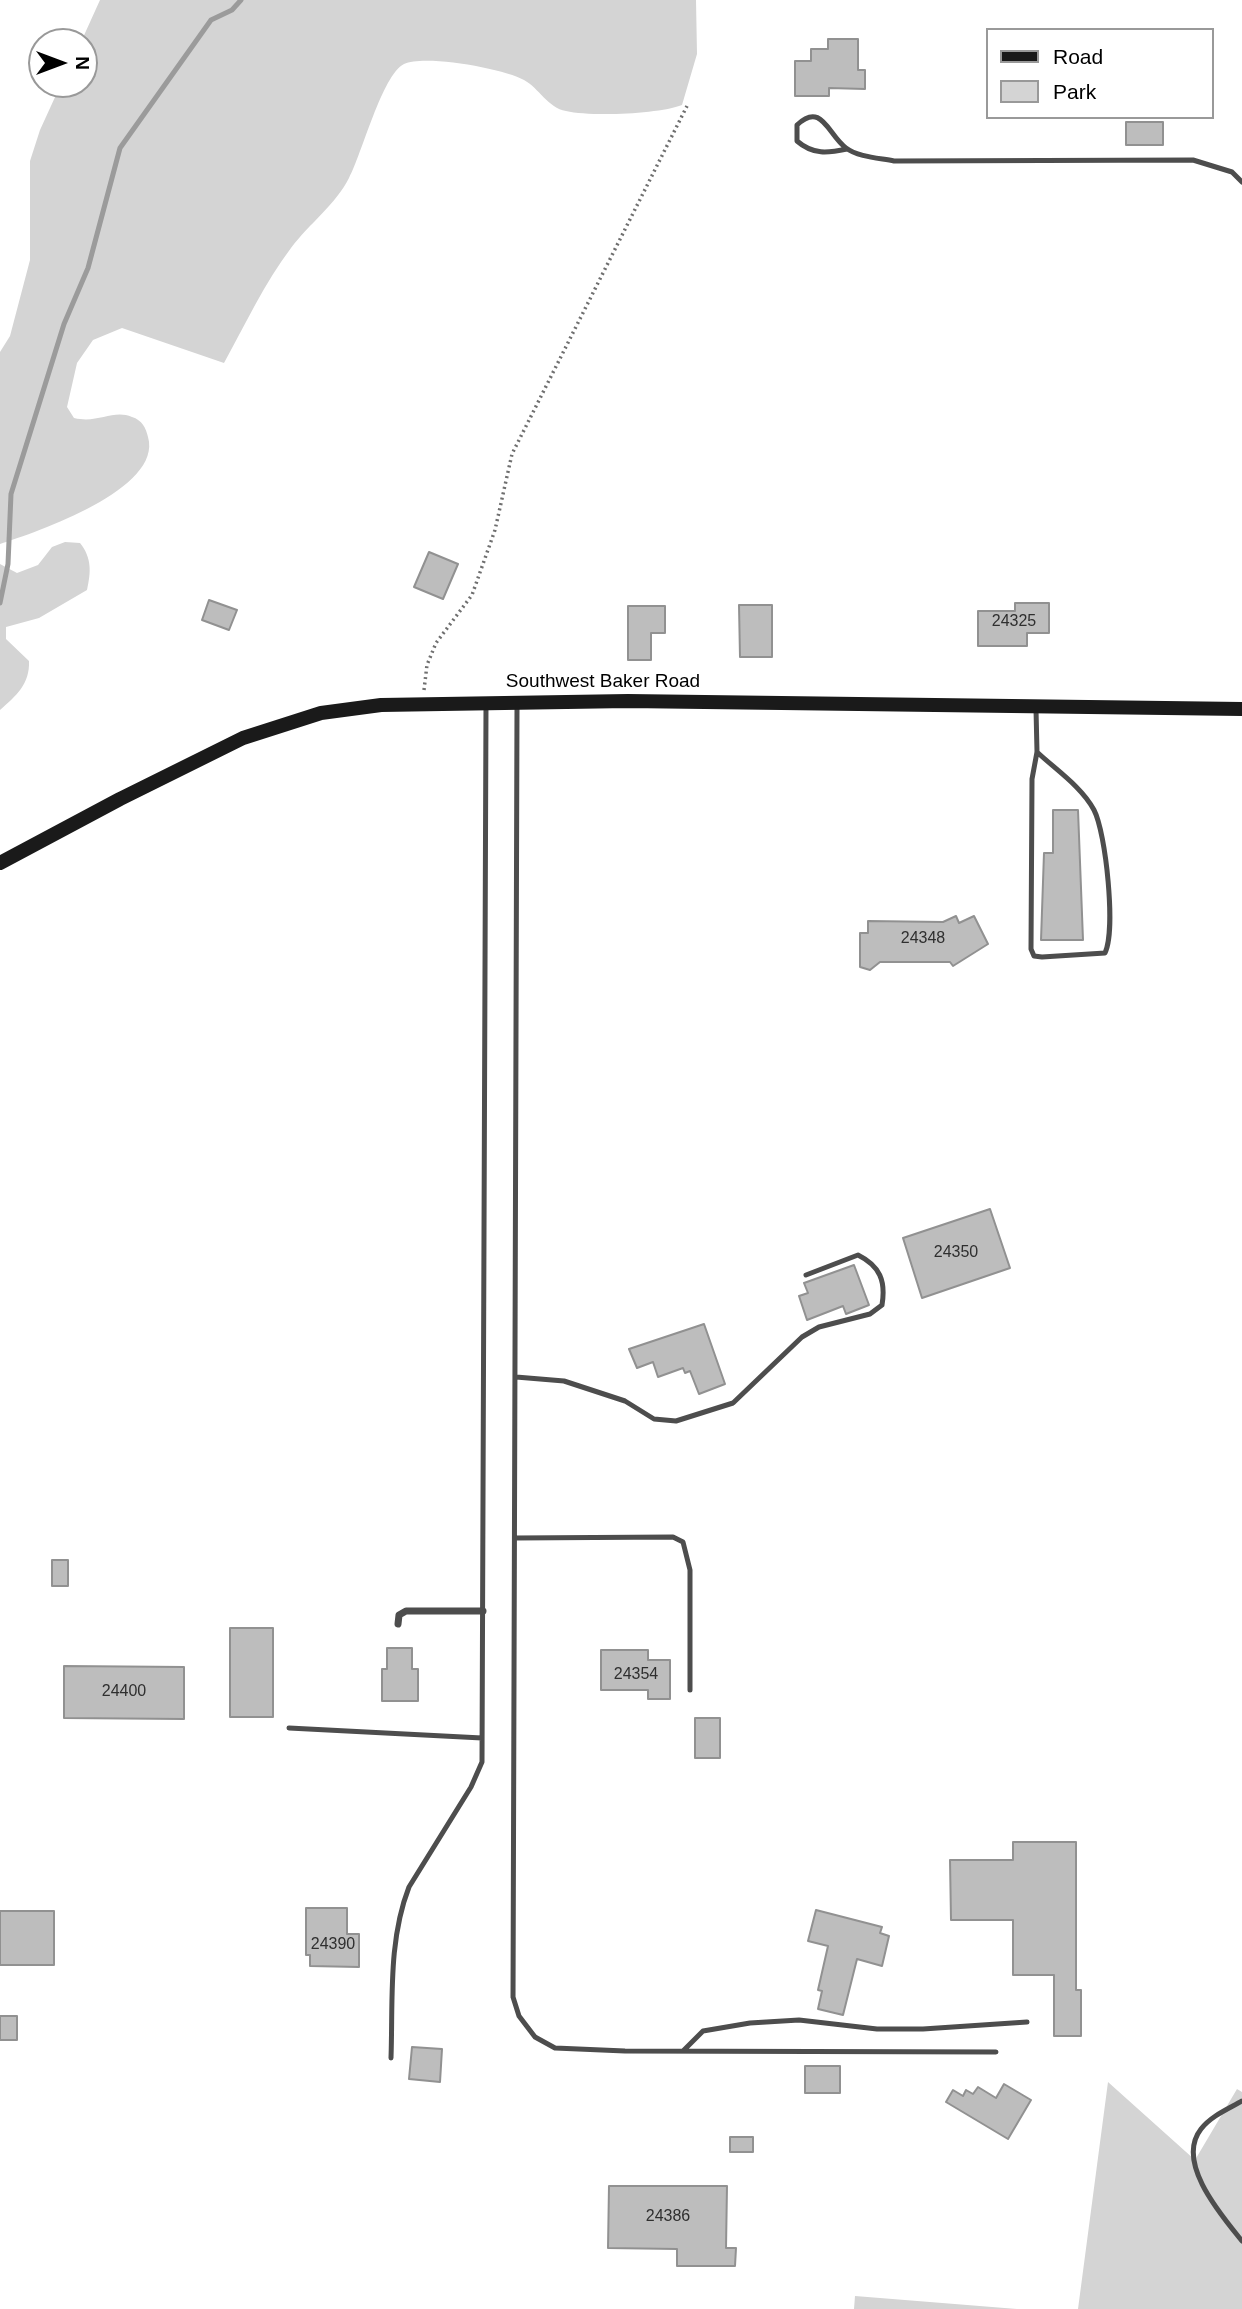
<!DOCTYPE html>
<html>
<head>
<meta charset="utf-8">
<style>
  body { margin:0 }
  #map { position:relative; width:1242px; height:2309px; overflow:hidden; background:#fff; font-family:Helvetica,sans-serif }
  canvas { display:block }
  .legend { position:absolute; left:986px; top:28px; width:228px; height:91px; box-sizing:border-box; background:#fff; border:2px solid #999; margin:0; padding:9px 12px; list-style:none; font-size:21px; color:#000 }
  .legend li { display:flex; align-items:center; gap:14px; height:35px }
  .legend b { width:35px; border:2px solid #999 }
  .north { position:absolute; left:28px; top:28px; width:70px; height:70px; box-sizing:border-box; background:#fff; border:2px solid #999; border-radius:50%; rotate:90deg; font-size:19px; font-weight:700; line-height:28px; text-align:center; color:#000 }
  .north::after { content:''; display:block; margin:auto; width:24px; height:32px; background:#000; clip-path:polygon(50% 0,100% 100%,50% 72%,0 100%) }
</style>
</head>
<body>
<div id="map">
<canvas width="1242" height="2309"></canvas>
<ul class="legend">
<li><b style="height:9px;background:#1a1a1a"></b>Road</li>
<li><b style="height:19px;background:#d4d4d4"></b>Park</li>
</ul>
<div class="north">N</div>
</div>
<script>
const ctx = document.querySelector('canvas').getContext('2d');
ctx.lineJoin = 'round';
function fill(path, color) {
  ctx.fillStyle = color;
  ctx.fill(path, 'evenodd');
}
function trace(path, color, width, dash) {
  ctx.strokeStyle = color;
  ctx.lineWidth = width;
  ctx.lineCap = dash ? 'butt' : 'round';
  ctx.setLineDash(dash || []);
  ctx.stroke(path);
}
function label(font, color, halo, rows, align = 'center') {
  ctx.font = font + ' Helvetica,sans-serif';
  ctx.lineWidth = 7;
  ctx.setLineDash([]);
  ctx.textBaseline = 'middle';
  ctx.strokeStyle = halo;
  ctx.fillStyle = color;
  for (const [text, x, y, turn = 0] of rows) {
    ctx.save();
    ctx.translate(x, y);
    ctx.rotate((+turn || 0) * Math.PI / 180);
    ctx.textAlign = isNaN(turn) ? turn : align;
    if (halo) ctx.strokeText(text, 0, 0);
    ctx.fillText(text, 0, 0);
    ctx.restore();
  }
}
const green = new Path2D(`
  M100 0H696L697 54 682 105C659 114 592 117 566 111 548 108 539 88 524 80 505 69 425 54 404 64 382 75 362 154 349 178 336 204 309 224 291 248 265 282 245 325 224 363L122 328 93 340 77 363 67 407 74 418C98 424 113 409 132 417 142 420 146 428 148 437 163 489 37 532 0 544V352L10 336 30 260V161L40 130 61 84H84V42H81Z
  M65 542 80 543C92 558 91 572 87 590L39 618 6 627V639L29 661C30 684 16 696 0 710V564L17 573 38 565 52 547Z
  M1108 2082 1195 2160 1237 2089 1242 2092V2309H1078Z
  M855 2296 1017 2309H854Z`);
const stream = new Path2D(`
  M0 603 8 564 11 494 64 324 88 268 120 148 211 20 232 10 241 0`);
const building = new Path2D(`
  M828 39H858V70H865V89L829 88V96H795V61H811V49H828Z
  M1126 122H1163V145H1126Z
  M429 552 458 564 443 599 414 587Z
  M209 600 237 610 229 630 202 620Z
  M1015 603H1049V633H1027V646H978V611H1015Z
  M739 605H772V657H740Z
  M628 606H665V633H651V660H628Z
  M1053 810H1078L1083 940H1041L1044 853H1053Z
  M956 916 959 923 974 916 988 944 953 966 950 962H880L870 970 860 967V933H868V921L943 922Z
  M990 1209 1010 1268 922 1298 903 1238Z
  M854 1265 869 1305 846 1314 843 1306 807 1320 799 1296 808 1293 804 1283Z
  M704 1324 725 1384 699 1394 690 1371 685 1373 683 1368 658 1377 653 1362 637 1368 629 1349Z
  M52 1560H68V1586H52Z
  M230 1628H273V1717H230Z
  M387 1648H412V1669H418V1701H382V1669H387Z
  M601 1650H648V1660H670V1699H648V1690H601Z
  M64 1666 184 1667V1719L64 1718Z
  M695 1718H720V1758H695Z
  M1013 1842H1076V1990H1081V2036H1054V1975H1013V1920H951L950 1860H1013Z
  M306 1908H347V1934H359V1967L310 1966V1955H306Z
  M816 1910 882 1927 880 1933 889 1936 882 1966 857 1959 843 2015 818 2009 822 1991 818 1990 828 1946 808 1941Z
  M0 1911H54V1965H0Z
  M0 2016H17V2040H0Z
  M412 2047 442 2049 440 2082 409 2079Z
  M805 2066H840V2093H805Z
  M1004 2084 1031 2100 1008 2139 946 2102 953 2090 963 2096 966 2090 973 2094 978 2087 996 2098Z
  M730 2137H753V2152H730Z
  M609 2186H727L726 2248H736L735 2266H677V2249L608 2248Z`);
const path = new Path2D(`
  M424 690 427 665 436 643 472 595 495 530 512 454 687 106`);
const service = new Path2D(`
  M847 149C828 153 813 155 797 141V125C822 101 828 135 846 148 858 157 879 158 894 161L1193 160 1232 172 1242 182
  M517 705 513 1997 519 2016 535 2037 555 2048 625 2051 996 2052
  M1036 709 1037 752 1032 779 1031 949 1034 956 1042 957 1105 953C1116 930 1106 833 1094 810 1082 787 1055 769 1037 752
  M516 1377 564 1381 625 1401 654 1419 676 1421 733 1403 802 1337 819 1327 870 1314 882 1305C886 1281 880 1266 858 1255L806 1275
  M515 1538 673 1537 683 1542 690 1570V1690
  M289 1728 482 1738
  M683 2051 703 2031 750 2023 799 2020 877 2029H923L1027 2022
  M391 2058C393 2001 388 1941 409 1887L471 1787 482 1762 486 705
  M1242 2101C1228 2109 1211 2116 1201 2129 1175 2162 1221 2215 1242 2241`);
const minor = new Path2D(`
  M398 1624 399 1615 406 1611H483`);
const secondary = new Path2D(`
  M0 863 120 799 243 738 321 713 381 705 628 701 1242 709`);
const numberNames = [
  ["24325",1014,622],
  ["24348",923,939],
  ["24350",956,1253],
  ["24354",636,1675],
  ["24400",124,1692],
  ["24390",333,1945],
  ["24386",668,2217]
];
const streetNames = [
  ["Southwest Baker Road",603,682]
];
fill(green, '#d4d4d4');
trace(stream, '#9b9b9b', 5);
fill(building, '#bdbdbd');
trace(building, '#919191', 2);
trace(path, '#6f6f6f', 3.5, [2, 3.5]);
trace(service, '#4d4d4d', 5);
trace(minor, '#4d4d4d', 7);
trace(secondary, '#1a1a1a', 14);
label('16px', '#2f2f2f', null, numberNames);
label('19px', '#000', '#fff', streetNames);
</script>
</body>
</html>
